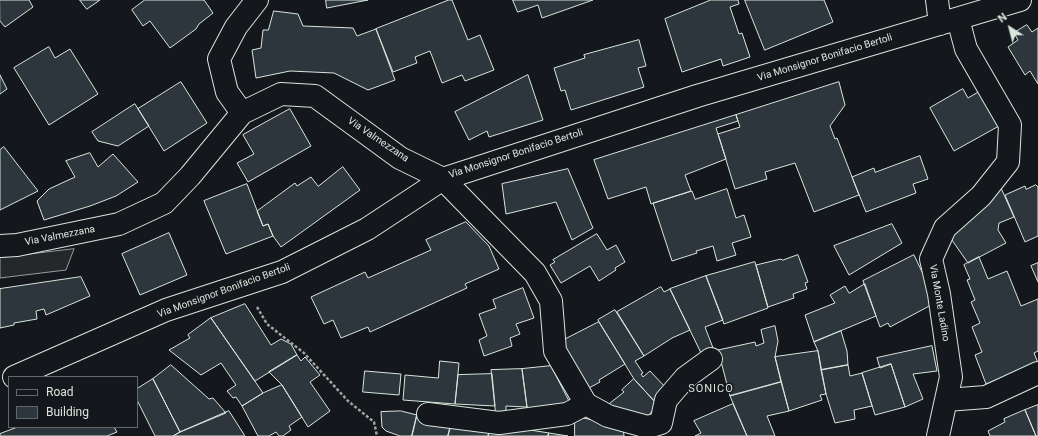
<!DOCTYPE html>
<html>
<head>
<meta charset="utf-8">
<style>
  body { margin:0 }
  #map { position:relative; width:1038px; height:436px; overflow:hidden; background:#14181c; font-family:Roboto,sans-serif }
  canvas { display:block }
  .legend { position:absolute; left:8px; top:376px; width:130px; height:52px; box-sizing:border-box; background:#14181c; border:1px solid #626a69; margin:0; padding:5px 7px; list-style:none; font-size:12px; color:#d8e6dc }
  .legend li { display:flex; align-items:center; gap:8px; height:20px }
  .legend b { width:20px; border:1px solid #626a69 }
  .north { position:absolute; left:990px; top:8px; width:40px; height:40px; -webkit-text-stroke:3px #14181c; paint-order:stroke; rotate:324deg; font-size:11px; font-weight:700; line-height:16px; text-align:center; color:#d8e6dc }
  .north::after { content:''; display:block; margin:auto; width:14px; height:18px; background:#d8e6dc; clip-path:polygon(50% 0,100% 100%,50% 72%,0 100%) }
</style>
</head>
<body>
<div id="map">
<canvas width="1038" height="436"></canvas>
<ul class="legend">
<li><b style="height:5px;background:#14181c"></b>Road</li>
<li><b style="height:11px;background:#2c363c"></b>Building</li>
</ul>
<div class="north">N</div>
</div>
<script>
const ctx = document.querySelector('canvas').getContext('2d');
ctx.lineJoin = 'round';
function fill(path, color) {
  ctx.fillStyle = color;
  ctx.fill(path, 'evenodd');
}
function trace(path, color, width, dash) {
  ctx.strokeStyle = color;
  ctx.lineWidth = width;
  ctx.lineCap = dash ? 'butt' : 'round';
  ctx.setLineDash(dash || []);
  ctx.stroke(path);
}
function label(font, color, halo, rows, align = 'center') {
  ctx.font = font + ' Roboto,sans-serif';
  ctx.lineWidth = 3;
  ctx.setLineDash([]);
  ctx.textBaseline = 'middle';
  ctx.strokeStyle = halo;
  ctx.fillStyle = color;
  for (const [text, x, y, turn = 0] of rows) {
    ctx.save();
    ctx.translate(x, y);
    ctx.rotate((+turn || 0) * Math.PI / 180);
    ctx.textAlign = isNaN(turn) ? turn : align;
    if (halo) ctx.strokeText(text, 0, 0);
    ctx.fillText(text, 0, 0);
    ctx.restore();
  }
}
const parking = new Path2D(`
  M74 249 66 270 0 278V258Z`);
const building = new Path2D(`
  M0 0H29L33 7 5 27 0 21Z
  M80 0H100L87 9Z
  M145 0H204L213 13 199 24 196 29 170 48 150 21 143 26 132 10Z
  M326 0H368L327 8Z
  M449 0H452L468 40 480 35 494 70 465 81 462 75 442 83 430 51 415 57 417 63 393 72 376 29Z
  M513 0H593L542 18 538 5 518 12Z
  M711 0H738L739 4 730 7 739 34 742 33 750 57 723 66 721 59 682 72 665 19Z
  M745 0H824L833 22 765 50Z
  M274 11 298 14 303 26 353 28 357 36 376 29 395 80 368 90 334 73 290 71 256 78 252 50 261 48 263 30H268Z
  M1027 25 1032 32 1038 28V84L1030 71 1025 75 1008 47 1018 40 1014 33Z
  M639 40 646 66 638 68 644 87 571 110 565 90 561 91 554 68 585 58 584 55Z
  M49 47 55 58 70 49 98 94 49 125 14 68Z
  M0 75 7 89 0 94Z
  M528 75 543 120 489 137 487 131 469 140 455 112Z
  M181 82 207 123 164 151 138 109Z
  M839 82 845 105 830 126 835 139 837 138 859 195 814 212 795 163 765 172 767 179 735 189 718 134 740 127 736 115Z
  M963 89 968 98 980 91 999 126 954 151 930 108Z
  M135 104 149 126 118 146 98 141 92 132Z
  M290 109 311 146 248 182 237 163 254 154 243 135Z
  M736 115 738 121 716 128 726 159 685 175 691 191 651 204 646 187 608 199 594 160Z
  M4 147 38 191 0 210V150Z
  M90 153 98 167 113 154 138 182 116 196 90 206 44 220 37 201 49 189 75 177 66 161Z
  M920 156 928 179 913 184 916 193 866 212 852 177 874 168 875 172Z
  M343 167 360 190 281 247 273 236 268 224 263 226 257 211 295 183 297 186 311 177 318 186Z
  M568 169 593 228 572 240 556 202 506 214 502 184Z
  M247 184 263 226 268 224 273 236 226 254 204 201Z
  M1036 185 1038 187V236L1025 242 1005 195 1025 186 1026 189Z
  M1001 188 1014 217 999 223 998 230 1006 243 968 263 947 233Z
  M727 189 736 218 744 215 751 237 732 243 736 255 717 261 713 246 696 251 697 253 672 261 653 203 692 191 695 199Z
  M466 222 489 246 499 269 465 284 467 288 370 332 368 327 341 338 333 320 324 324 311 297 365 272 368 278 431 250 426 240Z
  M892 224 902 243 849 275 834 246Z
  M169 233 187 275 140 295 122 254Z
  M597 234 607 250 616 245 625 262 615 268 616 270 599 281 590 266 561 283 550 265 555 262 553 260Z
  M798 255 808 282 805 283 807 289 793 294 794 298 768 307 756 265 781 259 782 260Z
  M914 255 924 276 933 304 890 327 888 323 880 327 863 281Z
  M979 257 988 279 1007 271 1021 306 1038 299V351L1034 353 1038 363 986 384 975 355 982 352 972 327 980 323 971 302 975 300 967 280 970 279 964 265Z
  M755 262 768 308 724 324 706 276Z
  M1038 263V282L1031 266Z
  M706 276 723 320 705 327 713 348 702 355 670 289Z
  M81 277 90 296 46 315 44 309 36 311 37 319 14 323V325L0 328V289Z
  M865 284 876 316 814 342 805 315 835 303 830 295 845 286 849 293Z
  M661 287 664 292 670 289 690 330 672 338 644 356 617 312Z
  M523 288 534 318 516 324 520 334 510 338 512 346 484 356 479 340 487 336 479 314 496 308 493 300Z
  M245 304 271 345 281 339 291 344 297 355 255 381 211 318Z
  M615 310 644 356 635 361 643 373 641 374 643 377 650 371 667 389 657 404 634 379 599 322 598 320Z
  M211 318 263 393 242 406 236 397 233 398 227 391 236 385 221 363 201 375 169 350 190 338 188 335Z
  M599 322 625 364 599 380 600 382 587 389 562 341Z
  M775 326 778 341 775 357 781 382 730 396 718 350 755 342 756 346 764 343 761 330Z
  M841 331 847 351 848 365 821 370 818 351 814 342Z
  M932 346 937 371 913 374 923 399 905 407 891 364 880 368 877 358Z
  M818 351 826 394 820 395 822 400 789 411 775 357Z
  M297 355 301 361 305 357 320 375 310 382 330 411 308 427 282 385 269 372Z
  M440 361 459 363 455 404 403 400 405 375 438 378Z
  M891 364 905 407 875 415 862 373Z
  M171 365 209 399 213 398 226 413 180 432 153 379Z
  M848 365 850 376 862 373 872 406 854 410 855 419 835 423 826 394 821 370Z
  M551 366 569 401 570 408 528 415 522 369Z
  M522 369 527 407 506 406V416L496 417 491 370Z
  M365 371 401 374 399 395 363 392Z
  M492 374 495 406 455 404 458 375Z
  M153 379 180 432 173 436H155L137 400V389Z
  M634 379 657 404 645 421 605 407 624 392 622 390Z
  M781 382 789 411 767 416 775 436H747L730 396Z
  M282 385 302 417 289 426 291 430 283 436H279L276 432 269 436H258L242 406 263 393Z
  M733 404 747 436H695L701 433 694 421Z
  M1038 405V436H1036L1025 410Z
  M1025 410 1036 436H990L988 431 1005 422 1004 419Z
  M229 411 245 436H173L180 432Z
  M401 411 417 415 412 436H400L386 431 382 427 381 412Z
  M417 415 452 421 448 436H412Z
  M575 416 623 427 624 436H575Z
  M452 421 490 427 488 436H448Z
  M505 426 549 433 548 436H488L490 427Z
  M18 427H114L117 432 107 436H0V434Z
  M549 433 568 436H548Z`);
const path = new Path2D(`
  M257 307 267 324 304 353 348 401 374 422 377 436`);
const minor = new Path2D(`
  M937 0 940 24
  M242 113 227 92 219 59 236 27 257 0
  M0 246 17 245 119 224 164 203 190 176 242 113 281 94 315 96 400 158 443 179 535 273 551 301 555 351 586 404 608 416 648 427 661 423 666 400 685 378 711 359
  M14 377 166 310 282 272 367 229 443 179 697 96 1020 0
  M946 400 986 397 1038 373
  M428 414 499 423 567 414 586 404
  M938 436 951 377 939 294 931 259 945 228 981 196 1008 162 1010 125 966 49 958 19`);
const streetNames = [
  ["Via Monsignor Bonifacio Bertoli",825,58,-17],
  ["Via Valmezzana",378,140,34],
  ["Via Monsignor Bonifacio Bertoli",516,154,-18],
  ["Via Valmezzana",60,236,-11],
  ["Via Monsignor Bonifacio Bertoli",224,291,-20],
  ["Via Monte Ladino",939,303,80]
];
const neighbourhoodNames = [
  ["SONICO",711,389]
];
fill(parking, '#24282b');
trace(parking, '#939e99', 1);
fill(building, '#2c363c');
trace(building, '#d8e6dc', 1);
trace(minor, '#d8e6dc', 24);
trace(path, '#9da8a2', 2.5, [3, 2]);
trace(minor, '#14181c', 22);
label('10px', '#d8e6dc', '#14181c', streetNames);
ctx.letterSpacing = '1px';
label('11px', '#d8e6dc', '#14181c', neighbourhoodNames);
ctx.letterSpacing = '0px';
</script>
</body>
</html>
